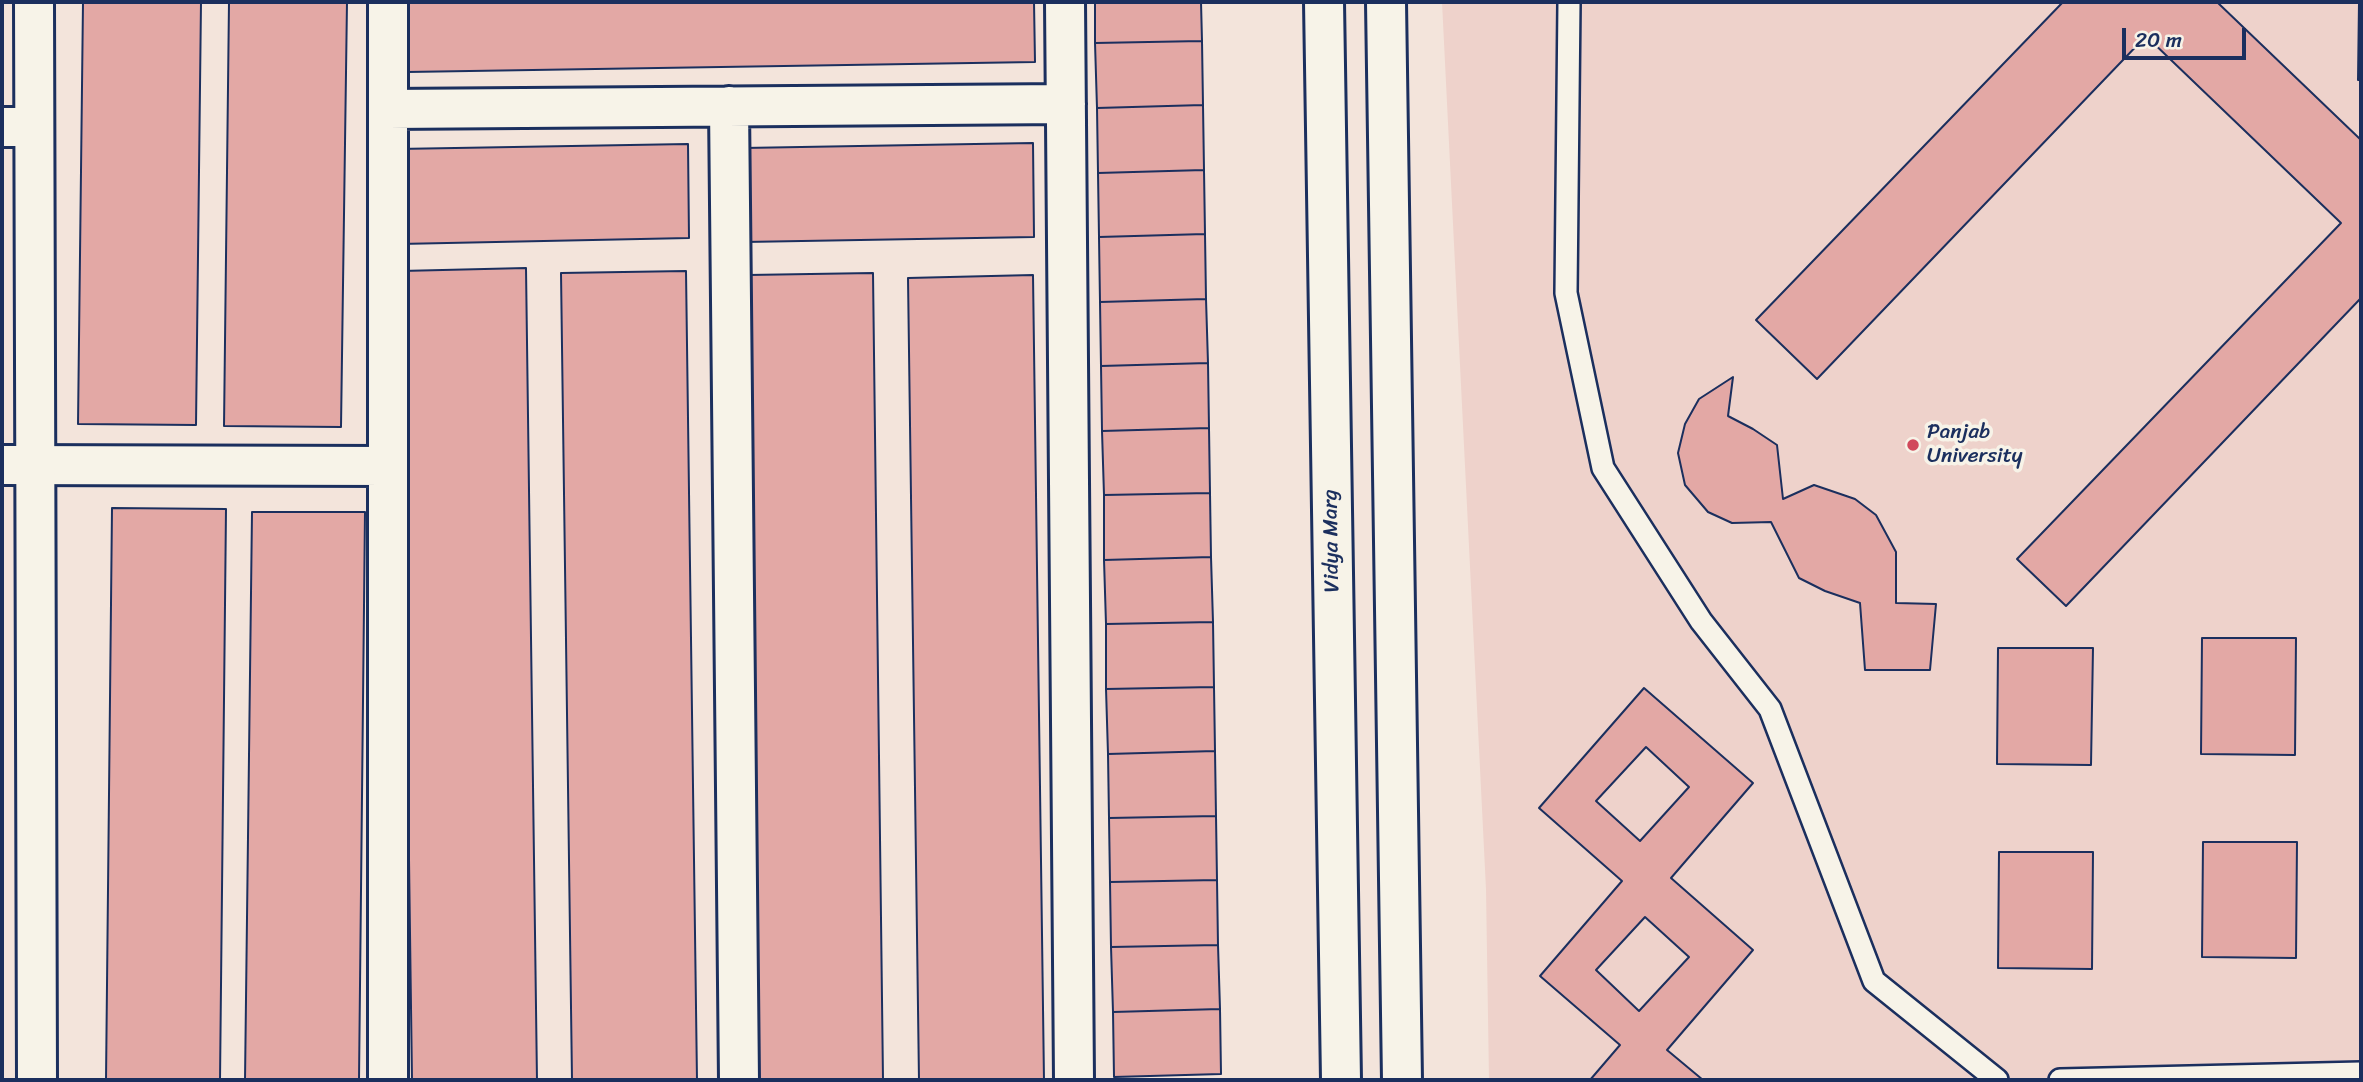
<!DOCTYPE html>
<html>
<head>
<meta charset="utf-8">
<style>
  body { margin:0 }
  #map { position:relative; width:2363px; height:1082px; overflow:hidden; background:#f3e4db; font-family:Sriracha,sans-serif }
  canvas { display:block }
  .frame { position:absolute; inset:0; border:4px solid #1b2f5e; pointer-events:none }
  .scale { position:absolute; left:2122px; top:28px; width:124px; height:32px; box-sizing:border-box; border:4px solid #1b2f5e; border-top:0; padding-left:9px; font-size:21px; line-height:24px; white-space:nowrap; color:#1b2f5e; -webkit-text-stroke:5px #f7f3e8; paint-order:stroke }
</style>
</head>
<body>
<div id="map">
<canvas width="2363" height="1082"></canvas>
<div class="frame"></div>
<div class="scale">20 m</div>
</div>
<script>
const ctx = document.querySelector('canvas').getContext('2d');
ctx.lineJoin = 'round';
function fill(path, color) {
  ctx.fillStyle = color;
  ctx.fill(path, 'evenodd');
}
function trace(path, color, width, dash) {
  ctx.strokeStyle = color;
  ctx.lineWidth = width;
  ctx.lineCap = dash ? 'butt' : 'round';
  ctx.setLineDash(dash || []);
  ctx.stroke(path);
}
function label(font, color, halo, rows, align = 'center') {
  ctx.font = font + ' Sriracha,sans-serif';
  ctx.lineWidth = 7;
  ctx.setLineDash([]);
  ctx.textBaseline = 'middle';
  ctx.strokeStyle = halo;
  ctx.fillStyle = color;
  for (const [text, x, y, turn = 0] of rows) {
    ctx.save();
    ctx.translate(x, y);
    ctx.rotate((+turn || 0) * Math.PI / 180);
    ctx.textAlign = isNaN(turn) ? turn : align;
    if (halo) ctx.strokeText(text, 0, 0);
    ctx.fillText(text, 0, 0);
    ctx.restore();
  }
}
const built = new Path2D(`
  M1442 2H2361V1080H1489L1486 889Z`);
const building = new Path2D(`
  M83 2H201L196 425 78 424Z
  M229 2H347L341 427 224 426Z
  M407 2H1034L1035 62 407 72Z
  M1095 2H1201L1202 41 1095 43Z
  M2063 2H2217L2361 140V298L2066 606 2017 559 2341 223 2146 36 1817 379 1756 320Z
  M2359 2H2361V80H2358Z
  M1202 41 1203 105 1097 108 1095 43Z
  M1203 105 1204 170 1098 173 1097 108Z
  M1033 143 1034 237 744 242 743 148Z
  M688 144 689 238 399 244 397 149Z
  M1204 170 1205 234 1099 237 1098 173Z
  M1205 234 1206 299 1100 302 1099 237Z
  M526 268 537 1080H412L401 271Z
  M686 271 697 1080H572L561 273Z
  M873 273 883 1080H759L748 275Z
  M1033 275 1044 1080H919L908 278Z
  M1206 299 1208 363 1101 366 1100 302Z
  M1208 363 1209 428 1102 431 1101 366Z
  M1733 377 1728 416 1753 429 1777 445 1783 499 1814 485 1855 499 1876 515 1896 552V603L1936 604 1930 670H1865L1860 603 1825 591 1799 578 1771 522 1732 523 1708 512 1685 485 1678 453 1685 424 1699 399Z
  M1209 428 1210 493 1104 495 1102 431Z
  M1210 493 1211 557 1104 560V495Z
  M112 508 226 509 220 1080H106Z
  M252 512H365L359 1080H245Z
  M1211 557 1213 622 1106 624 1104 560Z
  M1213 622 1214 687 1106 689V624Z
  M2202 638H2296L2295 755 2201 754Z
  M1998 648H2093L2091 765 1997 764Z
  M1214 687 1215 751 1108 754 1106 689Z
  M1644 688 1753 783 1671 878 1753 950 1667 1050 1703 1080H1590L1620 1045 1540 976 1622 881 1539 808ZM1646 747 1689 787 1640 841 1596 801ZM1645 917 1689 957 1639 1011 1596 970Z
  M1215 751 1216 816 1109 818 1108 754Z
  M1216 816 1217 880 1110 882 1109 818Z
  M2203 842H2297L2296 958 2202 957Z
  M1999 852H2093L2092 969 1998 968Z
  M1217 880 1218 945 1111 947 1110 882Z
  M1218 945 1220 1009 1113 1012 1111 947Z
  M1220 1009 1221 1074 1114 1077 1113 1012Z`);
const lane = new Path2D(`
  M1569 2 1566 293 1603 468 1701 621 1770 709 1874 981 1997 1080
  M2060 1080 2361 1073`);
const street = new Path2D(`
  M388 2V1080
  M1065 2 1074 1080
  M729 106 739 1080
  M388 109 1066 104
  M2 127H34
  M2 465 388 466`);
const secondary = new Path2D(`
  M34 2 37 1080
  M1324 2 1341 1080
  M1386 2 1402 1080`);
const markers = [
  [1913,445,7,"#d1495b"]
];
const poiNames = [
  ["Panjab",1927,433],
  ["University",1927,457]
];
const streetNames = [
  ["Vidya Marg",1332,541,-91]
];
fill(built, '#eed2cb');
fill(building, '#e3a8a5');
trace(building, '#1b2f5e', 2);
trace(lane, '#1b2f5e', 26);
trace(street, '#1b2f5e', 44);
trace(secondary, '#1b2f5e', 44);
trace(lane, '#f7f3e8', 21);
trace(street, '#f7f3e8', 38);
trace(secondary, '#f7f3e8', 38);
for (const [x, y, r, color] of markers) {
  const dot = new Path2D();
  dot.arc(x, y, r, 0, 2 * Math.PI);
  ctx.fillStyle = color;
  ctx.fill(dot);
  trace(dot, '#f7f3e8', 2.5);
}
label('21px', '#1b2f5e', '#f7f3e8', poiNames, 'left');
label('21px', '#1b2f5e', '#f7f3e8', streetNames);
</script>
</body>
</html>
